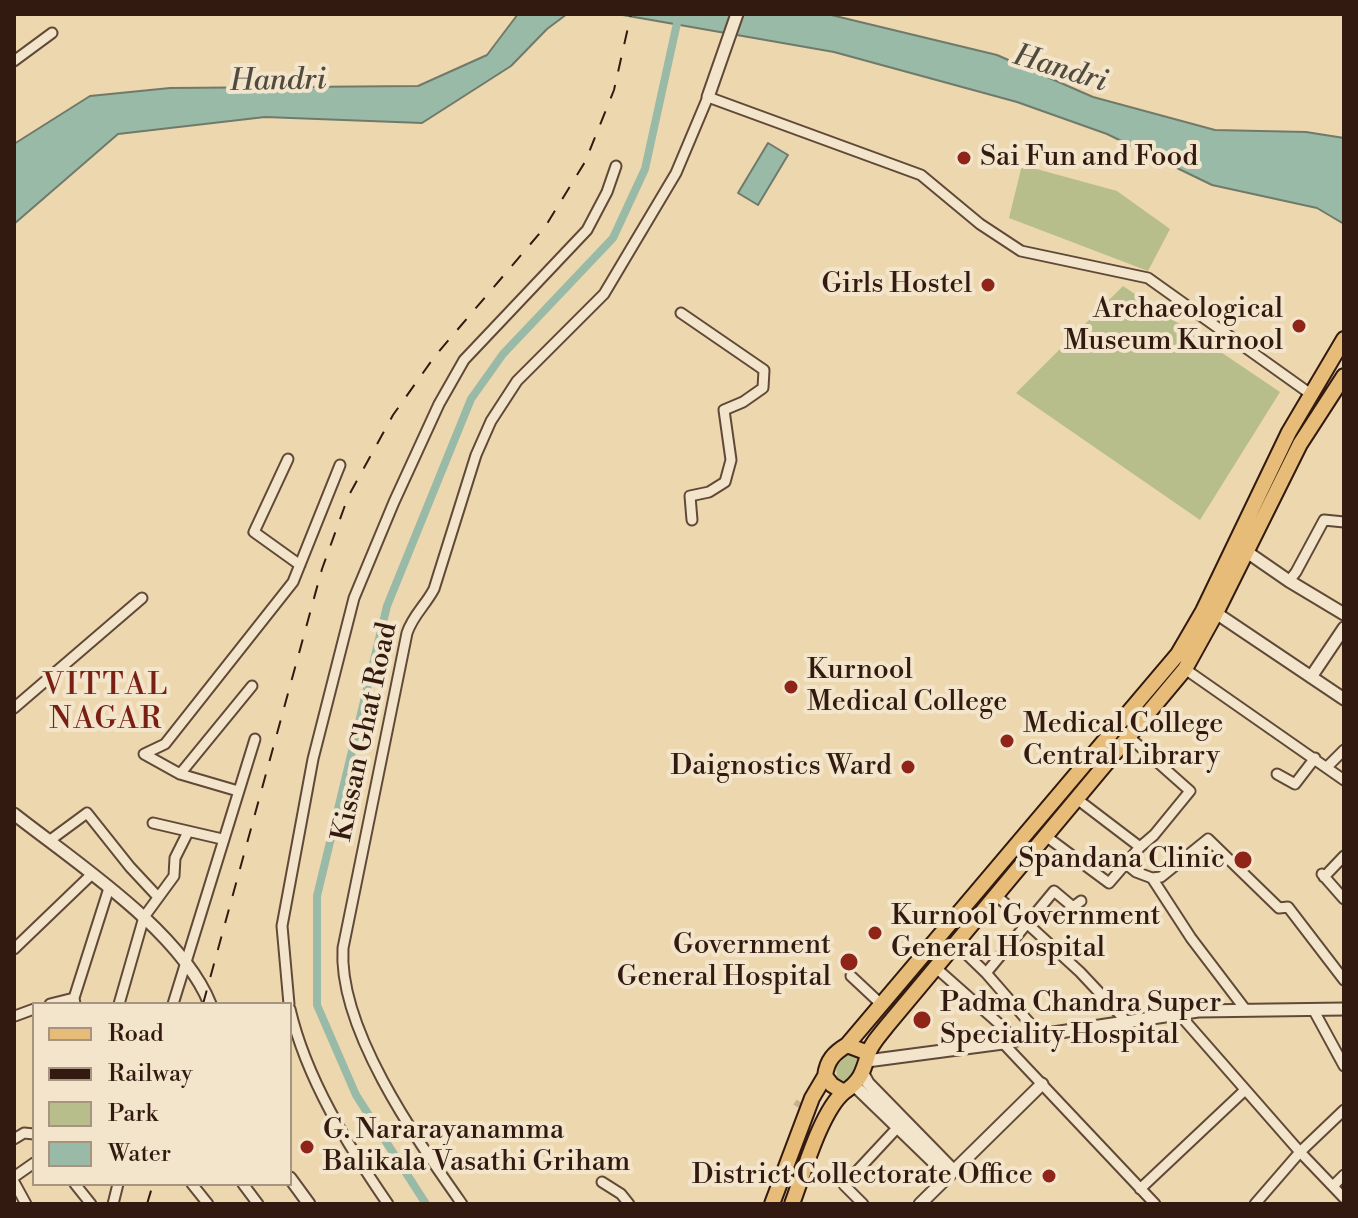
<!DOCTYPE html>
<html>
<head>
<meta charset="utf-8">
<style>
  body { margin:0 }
  #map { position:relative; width:1358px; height:1218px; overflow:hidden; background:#edd7af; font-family:"Libre Bodoni",serif }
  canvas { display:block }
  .frame { position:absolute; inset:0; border:16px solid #321a10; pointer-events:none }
  .legend { position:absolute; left:32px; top:1002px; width:260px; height:184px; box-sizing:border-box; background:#f3e5cb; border:2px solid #a69480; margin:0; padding:10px 14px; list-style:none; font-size:24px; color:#321a10 }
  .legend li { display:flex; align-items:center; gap:16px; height:40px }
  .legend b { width:40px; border:2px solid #a69480 }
</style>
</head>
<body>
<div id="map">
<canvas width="1358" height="1218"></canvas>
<div class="frame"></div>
<ul class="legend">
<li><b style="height:10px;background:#e6bc78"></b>Road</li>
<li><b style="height:10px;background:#321a10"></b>Railway</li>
<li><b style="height:22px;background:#b8be8b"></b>Park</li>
<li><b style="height:22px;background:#9abaa8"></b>Water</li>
</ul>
</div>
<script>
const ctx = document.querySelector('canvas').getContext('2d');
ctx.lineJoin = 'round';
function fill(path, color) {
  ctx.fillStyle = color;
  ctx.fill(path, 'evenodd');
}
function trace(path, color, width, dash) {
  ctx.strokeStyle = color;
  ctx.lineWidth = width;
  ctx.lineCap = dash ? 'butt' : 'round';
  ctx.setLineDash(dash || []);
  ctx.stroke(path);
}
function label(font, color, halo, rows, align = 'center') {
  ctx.font = font + ' "Libre Bodoni",serif';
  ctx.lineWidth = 8;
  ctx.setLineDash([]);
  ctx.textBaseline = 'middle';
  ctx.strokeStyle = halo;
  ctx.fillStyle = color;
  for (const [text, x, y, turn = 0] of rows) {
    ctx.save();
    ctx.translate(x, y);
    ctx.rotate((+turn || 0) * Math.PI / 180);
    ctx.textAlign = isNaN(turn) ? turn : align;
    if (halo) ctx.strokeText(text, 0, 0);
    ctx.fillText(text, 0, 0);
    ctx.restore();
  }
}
const green = new Path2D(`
  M1022 165 1117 191 1170 229 1148 271 1009 218Z
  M1123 286 1280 392 1200 520 1016 393Z
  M850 1053 859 1059 857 1073 845 1082 837 1078 836 1066Z`);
const water = new Path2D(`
  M518 14H567L547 29 511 66 422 123 265 117 118 134 14 224V144L90 96 170 88 418 86 487 55Z
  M617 14H827L997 55 1093 97 1215 130 1306 132 1344 138V224L1317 208 1212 185 1107 134 1017 102 834 52Z
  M768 143 788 155 758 205 738 193Z`);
const canal = new Path2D(`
  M426 1204 356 1095 317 1005V896L387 606 471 399 503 354 613 238 645 169 679 14`);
const pedestrianTunnel = new Path2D(`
  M795 1102 830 1126`);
const minor = new Path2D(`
  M14 61 52 33
  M681 313 764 370 763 388 743 402 724 410 731 460 725 482 709 492 690 496 692 520
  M288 459 254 532 300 565
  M1289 581 1296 572 1324 520 1344 522
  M1185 669 1344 780
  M14 708 142 598
  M1327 767 1344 750
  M180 774 144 754 165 744 293 582 340 465
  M1277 774 1295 784 1315 758
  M238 791 180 774 252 686
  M1077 799 1140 847 1154 835 1190 791 1128 736
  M153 823 222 839
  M1047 837 1109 883 1140 847
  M49 841 87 813 130 867 158 897
  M1126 864 1136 872 1152 878 1191 938 1245 1009
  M1322 874 1344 899
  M1324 877 1344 856
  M1152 878 1161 877 1208 839 1279 908 1288 907 1344 980
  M996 895 1080 972 1126 1021
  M955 943 986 973
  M14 949 91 875
  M935 967 1005 1029 1009 1041
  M851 976 882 1005
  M50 1004 74 998
  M75 1004 74 998 109 888
  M119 1004 144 917 174 876 175 858 188 832
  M173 1004 255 739
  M289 1004 282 926 313 759 354 598 394 502 439 404 464 360 587 230 607 192 616 166
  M290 1009C306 1078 348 1146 388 1204
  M1313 1009 1344 1066
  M1179 1014 1300 1152 1344 1198
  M15 1016 34 1009
  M1040 1035 986 973 1054 891 1073 907 1081 901
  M1003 1043 1155 1204
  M14 1139 24 1133 34 1134
  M14 1177 34 1163
  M14 1182 26 1204
  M602 1182 621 1194 629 1204
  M75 1184 91 1204
  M192 1184 208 1204
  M243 1184 258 1204
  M1333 1186 1344 1175
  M1140 1189 1244 1091
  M113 1204 118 1184
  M462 1204C417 1140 338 1029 343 948L407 633C413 615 425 606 434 589L476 455 491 421 517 381 604 294 676 173 708 97 921 175 980 224 1021 251 1148 278 1312 395
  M863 1204 844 1185 898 1127
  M1255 1204 1300 1152 1344 1110`);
const tertiary = new Path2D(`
  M708 97 737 14
  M1247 552 1289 581 1344 614
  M1216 613 1344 699
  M1311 677 1344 628
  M14 814C75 862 181 931 210 1004
  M867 1061 1003 1043 1040 1035 1198 1011 1344 1009
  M863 1074 868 1083 954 1171
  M854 1085 948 1176
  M290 1178 309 1204
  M920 1204 1042 1084`);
const primary = new Path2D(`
  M847 1045 1178 654 1203 611 1289 432 1344 339
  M868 1053 847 1045C834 1053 827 1060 825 1076L832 1085 844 1092C860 1082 863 1072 868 1055 870 1045 880 1035 886 1027L1185 669 1216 613 1300 444 1344 376
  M772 1204 812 1098 825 1076
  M792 1204C803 1175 821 1111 844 1092`);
const rail = new Path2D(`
  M203 1004 322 569 348 497 393 415 435 356 545 227 585 162 614 90 631 14
  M147 1204 153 1184`);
const markers = [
  [964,158,8,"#8f2418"],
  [988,285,8,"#8f2418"],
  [1299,326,8,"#8f2418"],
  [791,687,8,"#8f2418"],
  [1007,741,8,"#8f2418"],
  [908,767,8,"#8f2418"],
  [1243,860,10,"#8f2418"],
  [875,933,8,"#8f2418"],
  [849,962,10,"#8f2418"],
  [922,1020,10,"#8f2418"],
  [307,1147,8,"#8f2418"],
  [1049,1176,8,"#8f2418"]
];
const poiNames = [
  ["Sai Fun and Food",980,158],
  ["Girls Hostel",972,285,"right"],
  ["Archaeological",1283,310,"right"],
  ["Museum Kurnool",1283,342,"right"],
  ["Kurnool",807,671],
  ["Medical College",807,703],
  ["Medical College",1023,725],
  ["Central Library",1023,757],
  ["Daignostics Ward",892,767,"right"],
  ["Spandana Clinic",1225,860,"right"],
  ["Kurnool Government",891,917],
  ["General Hospital",891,949],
  ["Government",831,946,"right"],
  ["General Hospital",831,978,"right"],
  ["Padma Chandra Super",940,1004],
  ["Speciality Hospital",940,1036],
  ["G. Nararayanamma",323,1131],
  ["Balikala Vasathi Griham",323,1163],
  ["District Collectorate Office",1033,1176,"right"]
];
const streetNames = [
  ["Kissan Ghat Road",366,732,-78]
];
const waterNames = [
  ["Handri",1060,70,17],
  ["Handri",278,82,-1]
];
const neighbourhoodNames = [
  ["VITTAL",106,687],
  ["NAGAR",106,721]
];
fill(green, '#b8be8b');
fill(water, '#9abaa8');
trace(water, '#707a6b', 2);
trace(canal, '#9abaa8', 8);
trace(pedestrianTunnel, '#c8b18f', 6, [6, 3]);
trace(minor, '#614938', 13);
trace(tertiary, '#614938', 15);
trace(primary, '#321a10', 18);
trace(minor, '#f3e5cb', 9);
trace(tertiary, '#f3e5cb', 11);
trace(primary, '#e6bc78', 14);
trace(rail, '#321a10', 2, [14, 14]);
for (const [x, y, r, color] of markers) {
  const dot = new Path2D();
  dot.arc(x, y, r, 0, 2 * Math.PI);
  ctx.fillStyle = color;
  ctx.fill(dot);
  trace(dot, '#f3e5cb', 3);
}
label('28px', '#321a10', '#f3e5cb', poiNames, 'left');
label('28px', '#321a10', '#f3e5cb', streetNames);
label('italic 30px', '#514a3e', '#f3e5cb', waterNames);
ctx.letterSpacing = '2px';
label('30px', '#7a1f14', '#f3e5cb', neighbourhoodNames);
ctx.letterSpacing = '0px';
</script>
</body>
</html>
